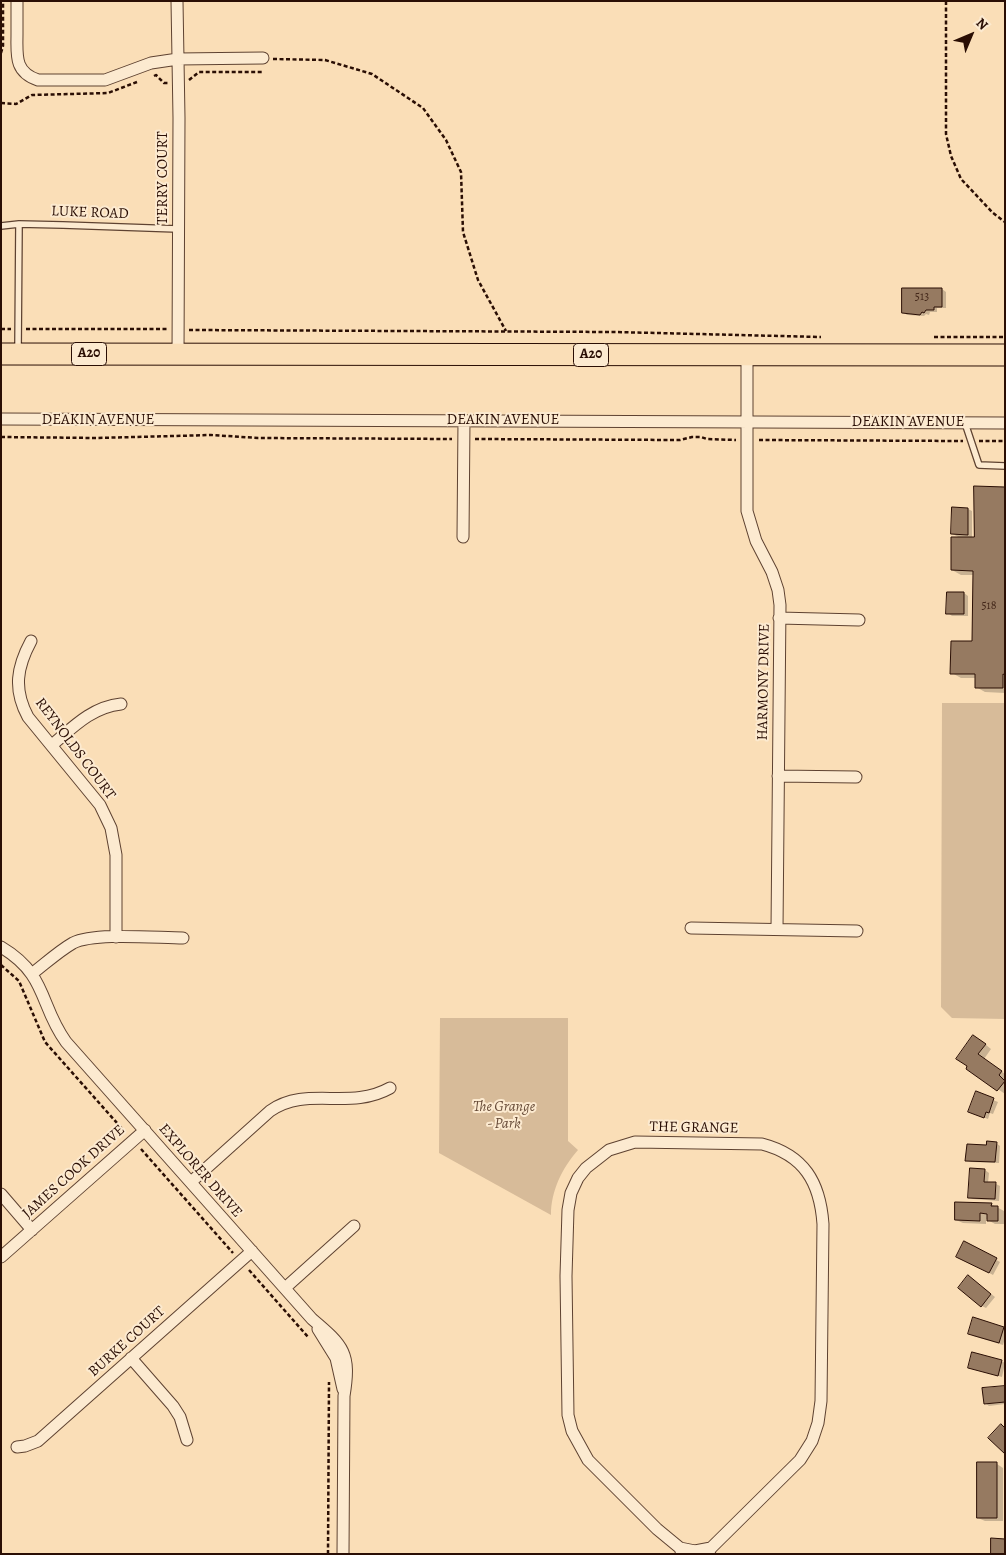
<!DOCTYPE html>
<html>
<head>
<meta charset="utf-8">
<style>
  body { margin:0 }
  #map { position:relative; width:1006px; height:1555px; overflow:hidden; background:#fadeb7; font-family:Alegreya,serif }
  canvas { display:block }
  .frame { position:absolute; inset:0; border:2px solid #2a0e04; pointer-events:none }
  .north { position:absolute; left:946px; top:10px; width:50px; height:50px; -webkit-text-stroke:4px #fcead0; paint-order:stroke; rotate:45deg; font-size:14px; font-weight:700; line-height:20px; text-align:center; color:#2a0e04 }
  .north::after { content:''; display:block; margin:auto; width:18px; height:22px; background:#2a0e04; clip-path:polygon(50% 0,100% 100%,50% 72%,0 100%) }
</style>
</head>
<body>
<div id="map">
<canvas width="1006" height="1555"></canvas>
<div class="frame"></div>
<div class="north">N</div>
</div>
<script>
const ctx = document.querySelector('canvas').getContext('2d');
ctx.lineJoin = 'round';
function fill(path, color) {
  ctx.fillStyle = color;
  ctx.fill(path, 'evenodd');
}
function trace(path, color, width, dash) {
  ctx.strokeStyle = color;
  ctx.lineWidth = width;
  ctx.lineCap = dash ? 'butt' : 'round';
  ctx.setLineDash(dash || []);
  ctx.stroke(path);
}
function label(font, color, halo, rows, align = 'center') {
  ctx.font = font + ' Alegreya,serif';
  ctx.lineWidth = 4;
  ctx.setLineDash([]);
  ctx.textBaseline = 'middle';
  ctx.strokeStyle = halo;
  ctx.fillStyle = color;
  for (const [text, x, y, turn = 0] of rows) {
    ctx.save();
    ctx.translate(x, y);
    ctx.rotate((+turn || 0) * Math.PI / 180);
    ctx.textAlign = isNaN(turn) ? turn : align;
    if (halo) ctx.strokeText(text, 0, 0);
    ctx.fillText(text, 0, 0);
    ctx.restore();
  }
}
const green = new Path2D(`
  M942 703H1005V1019L952 1018 941 1007Z
  M440 1018H568V1141L578 1150C562 1168 551 1191 551 1215L439 1153Z`);
const shadow = new Path2D(`
  M942 289 946 292V308H937V312H930L929 315 926 314 924 316 907 315 903 312Z
  M1005 488V693L985 692 976 687V678H961L952 673 973 642 974 575H961L952 570 960 538 953 534 968 509 972 511V538H975Z
  M964 593 968 596V616H952L948 613Z
  M980 1040 991 1049 984 1059 1005 1074V1094L968 1068Z
  M976 1093 998 1102 993 1114 990 1113 988 1119 974 1114Z
  M996 1143 1000 1146 999 1163 971 1162 967 1160 987 1147Z
  M985 1170 989 1173 988 1183 996 1184 1000 1186 999 1201 973 1199 969 1197Z
  M991 1204 1004 1211V1224H995L986 1219V1224L963 1223 956 1220Z
  M965 1243 1000 1262 993 1275 958 1256Z
  M972 1279 995 1297 986 1308 982 1306Z
  M1003 1328 1005 1329V1338L1003 1345 973 1336Z
  M1001 1361 1005 1363 1002 1377 970 1368Z
  M1005 1387V1404L989 1406 985 1403Z
  M997 1464 1003 1468V1521H985L978 1518Z`);
const building = new Path2D(`
  M902 288H942V307H934V310H926L924 313 922 312 920 315 902 313Z
  M974 486 1005 487V675L1003 674V688H975V674H950L951 641H972L973 571 951 570V537H974Z
  M952 507 968 508V535L951 534Z
  M947 592H964V614H946Z
  M973 1035 986 1044 978 1054 1002 1071 999 1075 1005 1081 997 1091 966 1069 967 1066 956 1059Z
  M976 1091 994 1098 989 1113 986 1112 984 1118 968 1112Z
  M987 1141 997 1142 995 1162 965 1161 967 1144 986 1145Z
  M970 1168 985 1169 984 1182H996L995 1199 968 1198Z
  M955 1202 992 1203 991 1206H998V1221H987V1214L980 1213V1221L955 1220Z
  M964 1241 997 1258 989 1273 956 1257Z
  M968 1275 991 1294 981 1307 958 1288Z
  M973 1317 1004 1327 999 1343 968 1334Z
  M972 1352 1002 1360 998 1376 968 1368Z
  M1005 1386V1402L984 1404 982 1388Z
  M1001 1424 1005 1428V1454L988 1438Z
  M977 1462H997V1518H977Z
  M991 1538 1005 1539V1554H991Z`);
const path = new Path2D(`
  M946 1V134L951 156 961 179 993 213 1005 222
  M1 53 3 46V1
  M273 59 325 60 372 74 423 108 446 140 461 172 463 232 478 280 506 331
  M154 76 156 75 164 83H168
  M189 80 199 72H264
  M1 103 16 104 32 95 108 93 137 82
  M1 329H11
  M26 329H168
  M189 330 615 332 821 337
  M934 337H1005
  M1 437 97 438 211 435 258 438 452 439
  M475 439 680 440 692 437H701L707 439 736 440
  M759 440 963 441
  M979 441H1005
  M1 965 19 981 45 1042 125 1132
  M141 1149 233 1253
  M249 1270 308 1337
  M328 1554 329 1382`);
const lane = new Path2D(`
  M1 226 19 224 63 225 178 229
  M18 350 19 224
  M965 423 979 465 1005 466`);
const street = new Path2D(`
  M17 1C17 12 17 23 17 34 17 55 14 72 38 80H105L151 63 178 59 263 58
  M177 1 179 118 178 355
  M747 355V511L756 541 772 572 778 590 780 605 777 929
  M1 419 1005 423
  M463 537 464 420
  M779 618 859 620
  M31 641C17 667 13 689 28 717L100 805 111 828 116 855V937
  M52 745C73 727 92 707 121 704
  M778 776 856 777
  M691 928 857 931
  M1 947C48 975 39 1005 66 1042L312 1319C344 1346 351 1353 344 1396L343 1554
  M33 973C46 963 59 951 73 943 95 932 157 938 183 938
  M191 1182 270 1111C307 1085 349 1111 390 1088
  M1 1194 32 1230
  M1 1257 145 1130
  M285 1288 354 1226
  M318 1329 336 1358 343 1389
  M131 1358 173 1406 180 1417 187 1440
  M17 1447 25 1446 38 1441 252 1251
  M680 1548 695 1551 711 1548
  M682 1554 680 1548 657 1529 588 1460 572 1431 568 1415 566 1276 568 1210 571 1193 578 1178 586 1168 609 1150 635 1142 762 1144C804 1155 820 1182 823 1224L821 1401 818 1423 812 1441 800 1460 711 1548 708 1554`);
const highway = new Path2D(`
  M1 354 1005 355`);
const numberNames = [
  ["513",922,297],
  ["518",989,606]
];
const shields = [
  [89,354,35],
  [591,355,35]
];
const shieldNames = [
  ["A20",89,354],
  ["A20",591,355]
];
const streetNames = [
  ["TERRY COURT",163,178,-90],
  ["LUKE ROAD",90,213,2],
  ["DEAKIN AVENUE",98,420],
  ["DEAKIN AVENUE",503,420],
  ["DEAKIN AVENUE",908,422],
  ["HARMONY DRIVE",764,682,-89],
  ["REYNOLDS COURT",75,749,53],
  ["THE GRANGE",694,1128,1],
  ["EXPLORER DRIVE",200,1171,49],
  ["JAMES COOK DRIVE",74,1172,-42],
  ["BURKE COURT",127,1342,-42]
];
const parkNames = [
  ["The Grange",504,1107],
  ["- Park",504,1124]
];
fill(green, '#d7bb99');
fill(shadow, '#0003');
fill(building, '#967a61');
trace(building, '#2a0e04', 1);
trace(lane, '#5e4231', 8);
trace(street, '#5e4231', 13);
trace(highway, '#2a0e04', 23);
trace(path, '#2a0e04', 2.5, [4, 2.5]);
trace(lane, '#fcead0', 5.5);
trace(street, '#fcead0', 11);
trace(highway, '#fadeb7', 21);
label('12px', '#45291b', null, numberNames);
for (const [x, y, w] of shields) {
  const box = new Path2D();
  box.roundRect(x - w / 2, y - 11.5, w, 23, 4);
  ctx.fillStyle = '#fcead0';
  ctx.fill(box);
  trace(box, '#2a0e04', 1);
}
label('bold 14px', '#2a0e04', null, shieldNames);
label('15px', '#2a0e04', '#fcead0', streetNames);
label('italic 15px', '#674b38', '#fcead0', parkNames);
</script>
</body>
</html>
